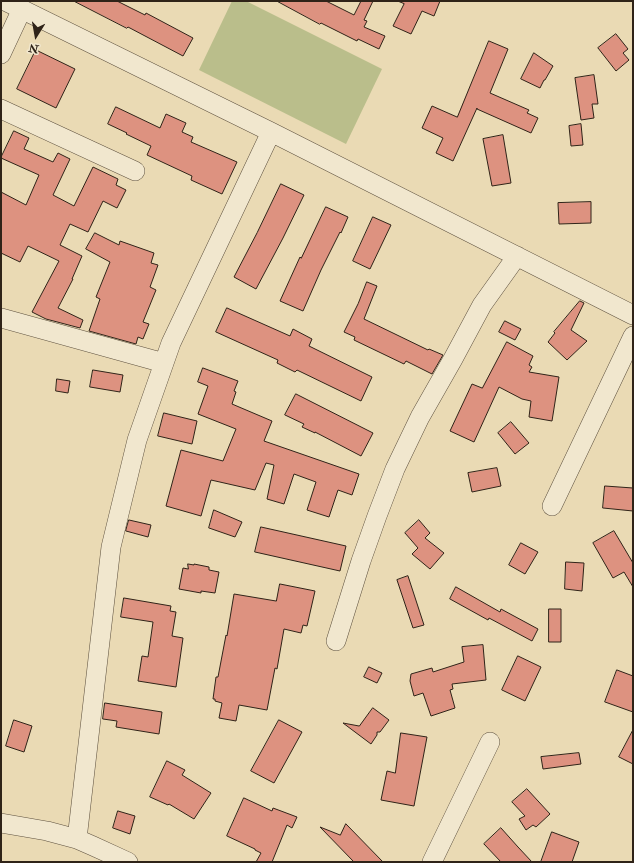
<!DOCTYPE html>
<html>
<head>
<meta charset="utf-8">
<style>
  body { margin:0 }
  #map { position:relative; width:634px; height:863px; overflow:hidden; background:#eadab4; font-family:"IM FELL Double Pica",serif }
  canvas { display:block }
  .frame { position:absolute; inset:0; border:2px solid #2f2318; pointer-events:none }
  .north { position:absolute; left:16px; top:16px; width:40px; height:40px; -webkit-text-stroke:3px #f1e7ce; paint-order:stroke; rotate:191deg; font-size:11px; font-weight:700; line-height:16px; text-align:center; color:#2f2318 }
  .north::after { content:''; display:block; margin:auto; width:14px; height:18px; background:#2f2318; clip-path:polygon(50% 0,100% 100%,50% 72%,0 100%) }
</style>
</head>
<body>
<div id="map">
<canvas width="634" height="863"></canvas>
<div class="frame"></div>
<div class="north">N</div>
</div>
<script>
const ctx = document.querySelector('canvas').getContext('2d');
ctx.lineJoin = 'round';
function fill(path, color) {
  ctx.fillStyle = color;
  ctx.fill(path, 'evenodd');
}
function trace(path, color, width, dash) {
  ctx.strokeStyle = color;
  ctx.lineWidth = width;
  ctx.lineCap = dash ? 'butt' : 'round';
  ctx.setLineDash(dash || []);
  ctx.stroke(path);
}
const green = new Path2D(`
  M232 1H246L382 69 346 144 199 70Z`);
const building = new Path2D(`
  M74 1H117L145 15 146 13 193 38 183 56 128 27 127 28Z
  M277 1H326L354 15 361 1H373L364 20 367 21 364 27 385 36 379 49 358 39 357 41 321 23 320 24Z
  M398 1H440L434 16 422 11 411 34 393 26 404 4Z
  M616 34 628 49 623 53 629 60 616 71 598 48Z
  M489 41 508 49 490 93 529 110 527 113 538 118 531 133 477 109V108L453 161 436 153 443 138 422 128 432 106 457 117Z
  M36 50 75 69 56 108 17 89Z
  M534 53 553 66 545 80H544L540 88 521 79Z
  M594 75 598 104H592L594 118 581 120 575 78Z
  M116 107 160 128 166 114 186 123 182 132 193 137 191 142 237 162 222 194 191 180 192 176 147 155 151 146 126 134 127 133 108 124Z
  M581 124 583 145 571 146 569 126Z
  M14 131 29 138 24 149 53 162 58 153 70 159 53 195 74 206 93 167 118 179 116 185 126 190 117 208 103 201 88 232 70 224 60 245 82 256 72 279H73L58 308 83 320 80 328 46 319 32 312 59 261 28 246 20 262 1 253V192L26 205 39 175 1 158Z
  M503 135 511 183 492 186 483 139Z
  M281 184 304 195 283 238 256 289 234 277 257 233Z
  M591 202V223L559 224 558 203Z
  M326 207 348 217 341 233 340 232 321 270 303 311 280 301 300 257 301 258Z
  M373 217 391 225 370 269 353 261Z
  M95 233 119 245 120 241 154 253 151 263 158 265 150 287 156 290 143 322 149 324 143 339 138 337 136 344 89 331 100 299 96 297 110 262 86 249Z
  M367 282 377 286 364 319 428 350 429 349 443 355 432 374 406 361 404 364 354 340 355 337 344 332 358 304Z
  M580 301 584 303 571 330 587 341 567 360 548 342 555 333 554 332Z
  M227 308 290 336 293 329 312 339 309 346 372 377 361 401 297 370 295 372 277 363 278 360 216 332Z
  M505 321 521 329 515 340 499 332Z
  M507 342 533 356 529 365 532 367 529 372 559 377 552 421 529 417 531 401 522 399 499 387 474 442 450 431 472 384 482 388Z
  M203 368 238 381 234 391 236 392 232 404 272 421 264 441 359 474 352 495 338 490 329 517 307 510 316 482 294 474 284 504 267 499 274 465 266 463 255 490 211 480 201 516 166 506 181 450 223 461 236 429 198 414 208 386 198 382Z
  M93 370 123 375 120 392 90 387Z
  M57 379 70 381 68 393 56 391Z
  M296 394 373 433 361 456 315 432V433L302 427 304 424 285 415Z
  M164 413 197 421 192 444 158 436Z
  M511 422 529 443 515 454 498 433Z
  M497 468 501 486 472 492 468 473Z
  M605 486 633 488V511L603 508Z
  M214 510 242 522 235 537 209 528Z
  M129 520 151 525 148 537 126 531Z
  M419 520 430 533 425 538 444 553 430 569 412 554 418 548 405 533Z
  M261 527 346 546 340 571 255 552Z
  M614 531 633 563V587L624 572 613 578 593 543Z
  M521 543 538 552 525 574 509 565Z
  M566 562 584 563 582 591 565 589Z
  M188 564 194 565V564L209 567V570L219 572 215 593 201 591V593L179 589 183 568 188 569Z
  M408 576 424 625 413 628 397 580Z
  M280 584 315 591 307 626 303 625 301 633 284 629 277 669 275 668 267 710 239 705 236 721 219 718 222 703 215 701V699H213L216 677H218L226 635 227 636 234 594 276 601Z
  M456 587 500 612 501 609 538 629 532 641 489 618 488 620 450 599Z
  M124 598 171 606 170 611 176 612 172 636 183 638 176 687 138 681 142 656 148 657 153 622 121 617Z
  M549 609H561V642H549Z
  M483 645 486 680 452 684 453 689 450 690 455 708 431 716 423 693 414 696 410 681 411 674 432 668 433 672 464 662 462 647Z
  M518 656 541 667 525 701 502 690Z
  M369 667 382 673 377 683 364 677Z
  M617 670 633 676V712L605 702Z
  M105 703 162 712 159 734 116 727 117 721 103 719Z
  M373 708 389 720 380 732H377V735L371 744 343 723 359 726Z
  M14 720 32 726 24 752 6 746Z
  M279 720 302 732 274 783 251 771Z
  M633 730V764L619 757Z
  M401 733 427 737 414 806 381 800 387 771 395 773Z
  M579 753 581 764 543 769 541 757Z
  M167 761 185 770 182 775 211 793 194 819 169 804 168 805 150 797Z
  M527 789 550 814 536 827 533 825 526 830 519 819 525 816 512 802Z
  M244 798 272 811 273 808 297 817 292 828 287 825 272 862H256L261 853 255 850V849L227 836Z
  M118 811 135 816 130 834 113 828Z
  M346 824 383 862H354L320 827 340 835Z
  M501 828 518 847 532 862H501L484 844Z
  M552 832 579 842 572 862H541Z`);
const minor = new Path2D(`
  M5 1 271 132 633 315
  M1 54 22 9
  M1 109 135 171
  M1 318 164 363
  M552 506 633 336
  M336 641 361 561 377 516 395 469 420 417 453 359 482 305 517 256
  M1 823 47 831 77 839 93 846 128 862
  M77 839 111 547 137 440 171 343 271 132
  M432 862 490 742`);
fill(green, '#babe8b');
fill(building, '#dd9280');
trace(building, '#2f2318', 1);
trace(minor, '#5e513f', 20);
trace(minor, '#f1e7ce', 19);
</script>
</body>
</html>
